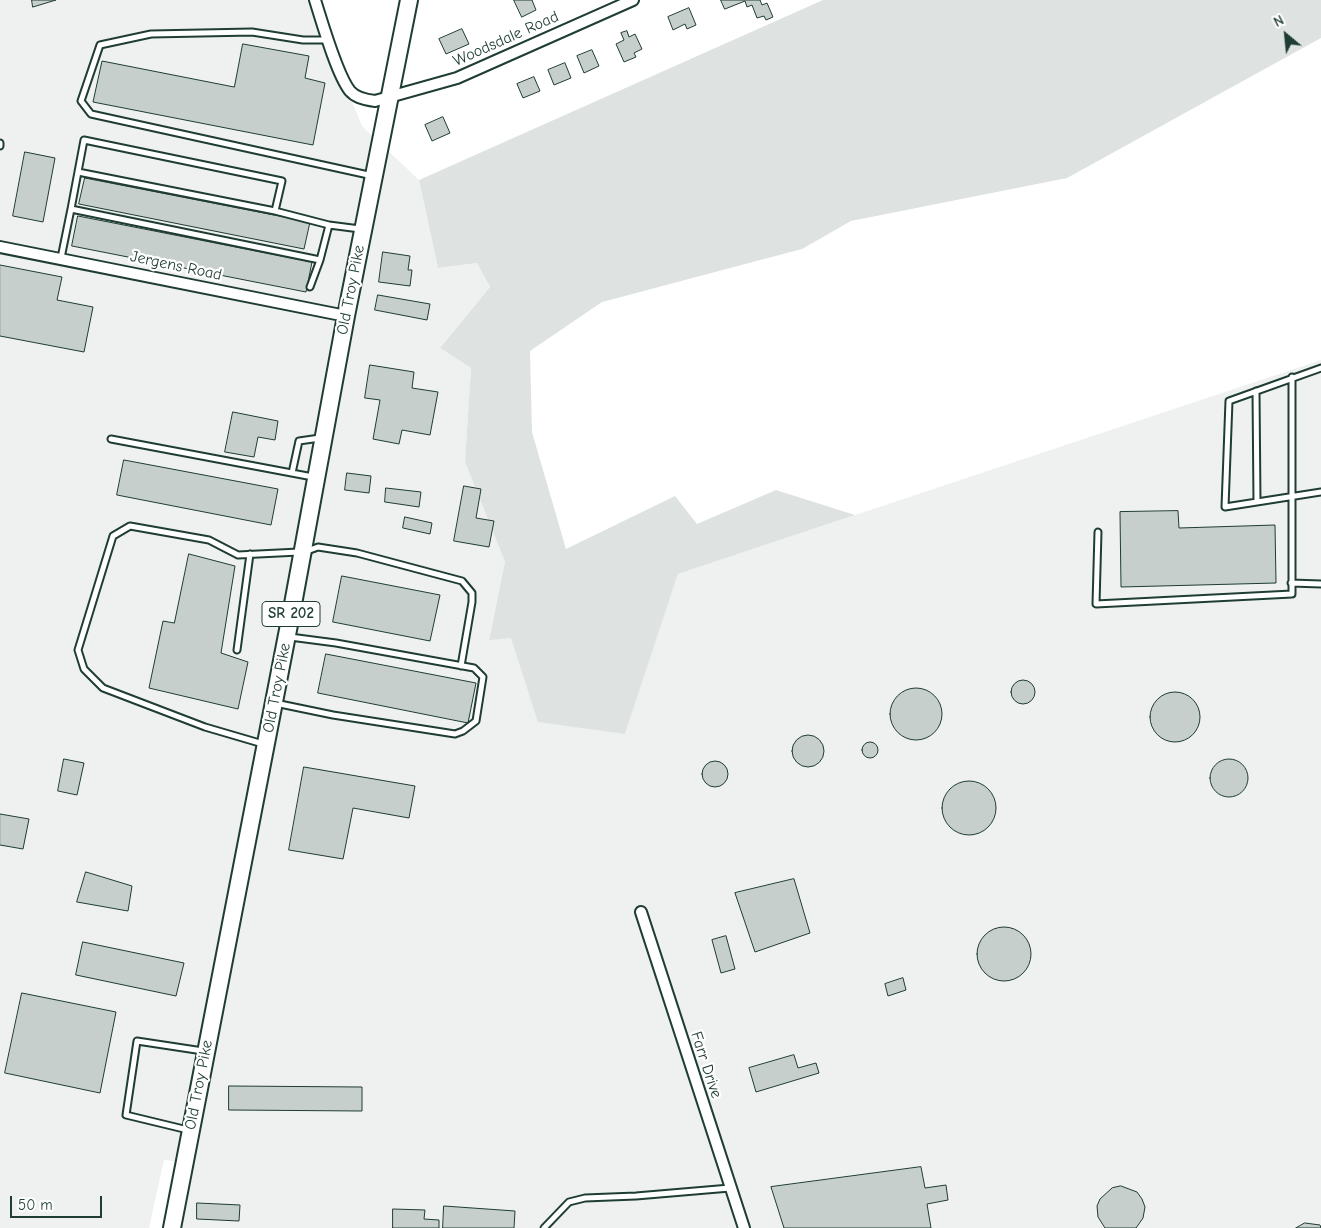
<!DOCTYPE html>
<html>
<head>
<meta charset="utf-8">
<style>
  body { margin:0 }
  #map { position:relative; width:1321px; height:1228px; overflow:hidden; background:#fff; font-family:"Comic Neue",sans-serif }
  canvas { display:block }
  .north { position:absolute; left:1261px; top:10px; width:50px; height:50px; -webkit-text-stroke:4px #fff; paint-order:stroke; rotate:332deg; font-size:14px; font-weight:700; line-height:20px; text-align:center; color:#1f3d34 }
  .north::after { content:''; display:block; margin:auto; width:18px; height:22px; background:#1f3d34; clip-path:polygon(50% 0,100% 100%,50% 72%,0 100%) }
  .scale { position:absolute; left:10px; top:1196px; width:92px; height:22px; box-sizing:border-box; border:2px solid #1f3d34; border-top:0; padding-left:6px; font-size:15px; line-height:18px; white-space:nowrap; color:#1f3d34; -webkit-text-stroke:4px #fff; paint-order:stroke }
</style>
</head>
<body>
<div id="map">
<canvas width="1321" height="1228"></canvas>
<div class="north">N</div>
<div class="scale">50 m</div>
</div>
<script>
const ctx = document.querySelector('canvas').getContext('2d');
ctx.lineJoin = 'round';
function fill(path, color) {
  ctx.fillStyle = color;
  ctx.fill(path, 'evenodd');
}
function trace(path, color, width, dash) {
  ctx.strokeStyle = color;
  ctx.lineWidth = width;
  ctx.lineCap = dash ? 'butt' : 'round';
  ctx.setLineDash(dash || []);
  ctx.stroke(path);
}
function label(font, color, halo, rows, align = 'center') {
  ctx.font = font + ' "Comic Neue",sans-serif';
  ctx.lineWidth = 4.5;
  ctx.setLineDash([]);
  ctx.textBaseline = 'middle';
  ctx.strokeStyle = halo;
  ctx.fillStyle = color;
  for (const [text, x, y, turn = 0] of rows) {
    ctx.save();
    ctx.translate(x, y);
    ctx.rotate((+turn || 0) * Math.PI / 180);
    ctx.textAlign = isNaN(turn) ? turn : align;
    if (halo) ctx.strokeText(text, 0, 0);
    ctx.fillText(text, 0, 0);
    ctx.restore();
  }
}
const built = new Path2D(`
  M0 0H310L362 126 419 180 438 268 477 263 490 287 440 348 471 368 465 462 505 562 489 639 511 638 625 734 678 574 1321 360V1228H172L184 1162 164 1160 149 1228H0Z`);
const green = new Path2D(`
  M823 0H1321V38L1067 178 851 221 802 249 602 302 530 351 532 432 566 549 675 496 697 524 776 490 855 515 678 574 625 734 538 722 511 638 489 640 505 562 465 462 471 368 440 348 490 287 477 263 438 268 419 180Z`);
const building = new Path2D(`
  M32 0H56L33 7Z
  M514 0H532L536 10 522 17Z
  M721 0H760L762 5 767 3 773 17 766 20 764 16 757 18 752 5 747 7 745 1 725 9Z
  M689 8 696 25 687 29 685 24 673 30 668 17Z
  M462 29 469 44 446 54 439 39Z
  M627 31 629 37 635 34 642 49 634 53 636 57 624 62 616 44 624 40 621 33Z
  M243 44 309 56 305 78 325 83 313 145 93 102 102 61 234 87Z
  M592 50 599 66 584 73 577 56Z
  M565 63 571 78 554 85 548 70Z
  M534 77 540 91 523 98 517 84Z
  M443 117 450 133 432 141 425 125Z
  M25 152 55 158 43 222 13 216Z
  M85 178 310 222 304 249 79 204Z
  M78 216 312 262 306 292 72 246Z
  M383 252 410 256 408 270H412L410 286 379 282Z
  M0 265 62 277 57 300 93 307 84 352 0 336Z
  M378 295 430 304 427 320 375 310Z
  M370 365 414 372 412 388 438 392 430 435 402 430 399 444 373 439 380 400 365 398Z
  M233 412 278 421 275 440 258 437 254 457 225 452Z
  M124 460 278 489 271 525 117 495Z
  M347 473 371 476 369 493 345 490Z
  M464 486 481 489 476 518 494 521 489 547 454 541Z
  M386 488 421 492 419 507 385 502Z
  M1178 511 1179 528 1275 525 1276 583 1121 587 1120 512Z
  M405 517 432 523 430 534 403 528Z
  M189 554 235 566 221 653 248 662 238 709 149 688 163 621 174 623Z
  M342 576 440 595 430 641 333 622Z
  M326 654 476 683 468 723 318 693Z
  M1011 692a12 12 0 1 1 24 0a12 12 0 1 1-24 0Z
  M890 714a26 26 0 1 1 52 0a26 26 0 1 1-52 0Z
  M1150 717a25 25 0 1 1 50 0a25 25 0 1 1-50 0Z
  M792 751a16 16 0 1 1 32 0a16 16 0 1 1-32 0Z
  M862 750a8 8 0 1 1 16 0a8 8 0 1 1-16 0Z
  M1210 778a19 19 0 1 1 38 0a19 19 0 1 1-38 0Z
  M64 759 84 763 77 795 58 791Z
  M702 774a13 13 0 1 1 26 0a13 13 0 1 1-26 0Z
  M304 767 415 786 409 818 353 808 343 859 289 850Z
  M942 808a27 27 0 1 1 54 0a27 27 0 1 1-54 0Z
  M0 814 29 819 23 849 0 845Z
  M86 872 132 886 128 911 77 902Z
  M794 879 810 933 755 952 735 893Z
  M977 954a27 27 0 1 1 54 0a27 27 0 1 1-54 0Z
  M726 936 735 969 721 973 712 940Z
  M83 942 184 963 176 996 76 975Z
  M903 978 906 990 888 996 885 984Z
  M22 993 116 1012 100 1093 5 1073Z
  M794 1055 798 1068 816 1063 819 1073 756 1092 749 1068Z
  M229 1086 362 1087V1111L229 1110Z
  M921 1167 925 1188 946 1185 948 1200 927 1204 931 1228H784L771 1187Z
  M1121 1186 1137 1192 1142 1199 1145 1207 1143 1218 1136 1228H1105L1098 1217 1097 1206 1100 1199 1112 1188Z
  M197 1203 240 1205 239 1221 197 1219Z
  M444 1206 515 1211 514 1228H443Z
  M393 1209 425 1210 424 1219 439 1220V1228H393Z
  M1305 1223 1320 1225 1321 1228H1296Z`);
const service = new Path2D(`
  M328 40H303L252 32 151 34 100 45 81 101 91 114 373 176
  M0 146V143
  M78 172 275 211 282 181 84 140 71 209 320 260 329 225 360 229
  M275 211 329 225
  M61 258 71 209
  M310 287 320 260
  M1321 368 1229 401 1225 507 1321 492
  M1256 391 1257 502
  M111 439 313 477
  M292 473 299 441 320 438
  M1098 532 1096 604 1292 594V377
  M307 551 318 547 357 553 462 581 472 593V602L461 666
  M1291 583 1321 584
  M237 650 250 554
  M275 703 333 715 455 734 463 731 476 721 483 677 474 668 336 643 290 637
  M263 744 205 727 103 688 84 669 78 650 113 536 130 526 209 540 238 555 299 552
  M188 1130 126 1115 137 1041 203 1051
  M544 1228 569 1202 585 1198 636 1196 730 1188`);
const minor = new Path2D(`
  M315 0C322 22 337 75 350 91 356 98 366 100 375 101L457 78 633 0
  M0 247 346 316
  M641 912 744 1228`);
const primary = new Path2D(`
  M172 1228 293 604 346 316 409 0`);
const shields = [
  [291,614,58]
];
const shieldNames = [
  ["SR 202",291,614]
];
const streetNames = [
  ["Woodsdale Road",506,39,-24],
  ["Jergens Road",176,266,12],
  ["Old Troy Pike",351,290,-79],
  ["Old Troy Pike",277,688,-79],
  ["Farr Drive",706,1065,72],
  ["Old Troy Pike",199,1085,-79]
];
fill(built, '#eef1f0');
fill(green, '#dee3e2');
fill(building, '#c7cfcc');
trace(building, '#1f3d34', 1);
trace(service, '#1f3d34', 9);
trace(minor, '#1f3d34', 14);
trace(primary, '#1f3d34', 20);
trace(service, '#fff', 5);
trace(minor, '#fff', 10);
trace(primary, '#fff', 16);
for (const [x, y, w] of shields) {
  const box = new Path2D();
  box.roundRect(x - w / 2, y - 12.5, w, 25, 4);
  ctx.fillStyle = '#fff';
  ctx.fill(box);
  trace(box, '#1f3d34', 1);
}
label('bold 15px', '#1f3d34', null, shieldNames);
label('16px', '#1f3d34', '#fff', streetNames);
</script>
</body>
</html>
